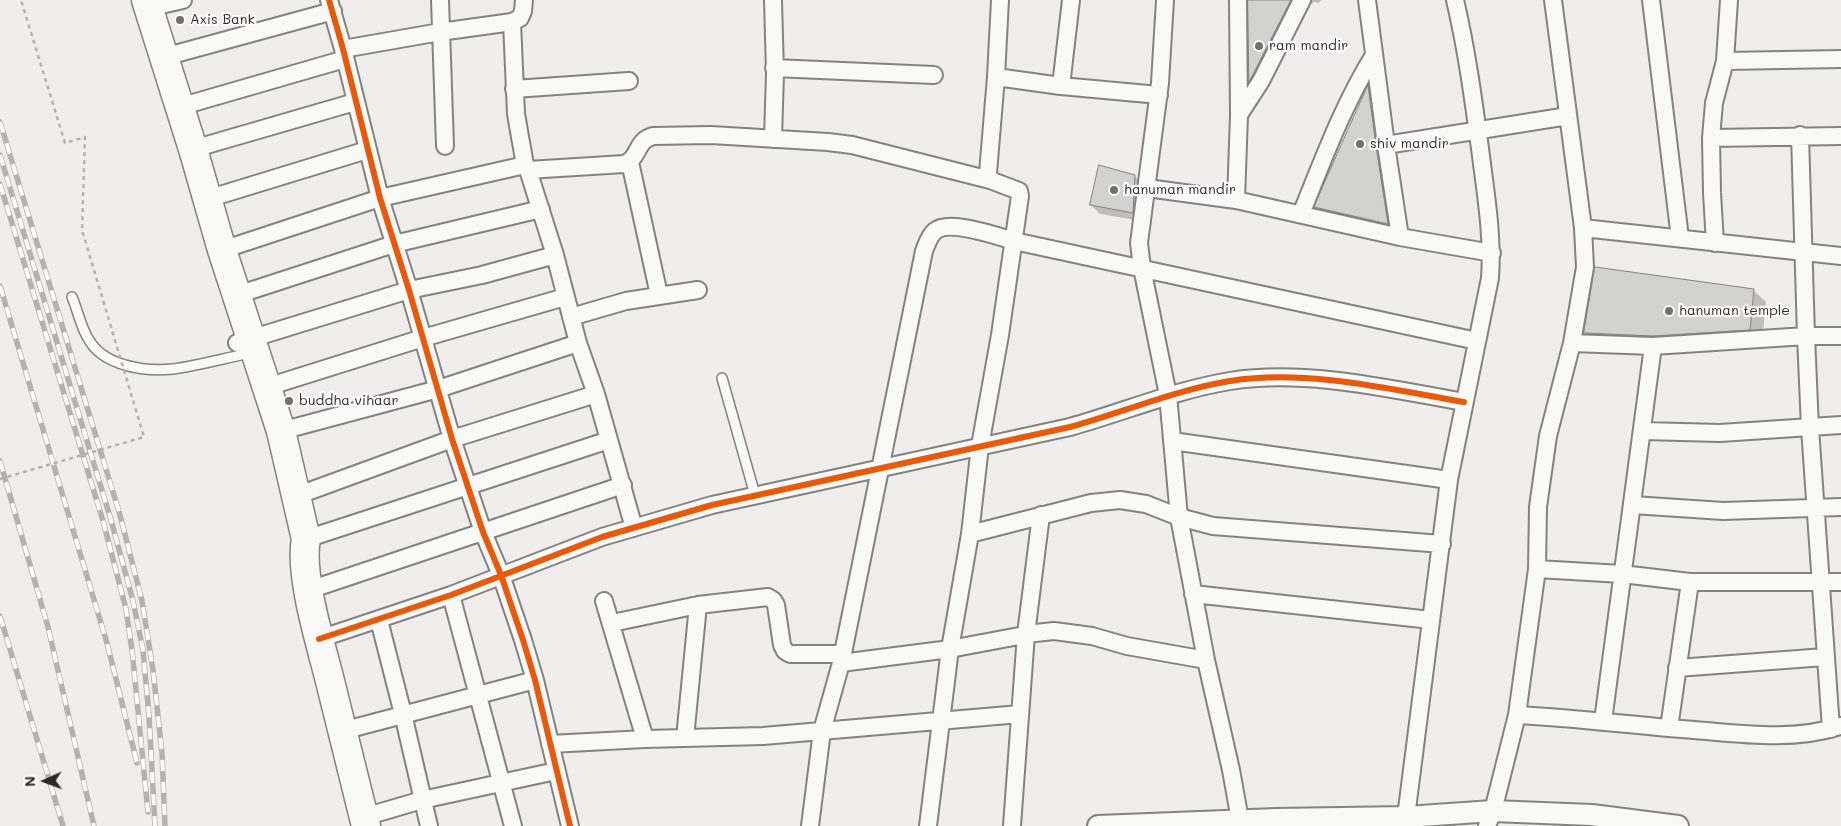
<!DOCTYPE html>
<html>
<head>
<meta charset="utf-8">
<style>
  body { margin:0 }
  #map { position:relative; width:1841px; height:826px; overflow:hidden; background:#efeeec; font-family:Mali,sans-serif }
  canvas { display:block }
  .north { position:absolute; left:20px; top:756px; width:50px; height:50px; -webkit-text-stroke:4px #fdfcf7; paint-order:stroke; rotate:268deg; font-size:14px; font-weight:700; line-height:20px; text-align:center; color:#2b2b2b }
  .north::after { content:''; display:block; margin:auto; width:18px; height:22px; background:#2b2b2b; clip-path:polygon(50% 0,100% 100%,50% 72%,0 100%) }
</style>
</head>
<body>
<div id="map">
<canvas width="1841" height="826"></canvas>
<div class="north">N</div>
</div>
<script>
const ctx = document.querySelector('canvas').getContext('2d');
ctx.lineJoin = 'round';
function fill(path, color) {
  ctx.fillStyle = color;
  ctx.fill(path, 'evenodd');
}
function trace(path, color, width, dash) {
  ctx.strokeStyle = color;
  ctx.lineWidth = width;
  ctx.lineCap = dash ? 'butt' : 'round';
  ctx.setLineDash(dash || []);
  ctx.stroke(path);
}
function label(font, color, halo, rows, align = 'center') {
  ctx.font = font + ' Mali,sans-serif';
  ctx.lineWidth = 4.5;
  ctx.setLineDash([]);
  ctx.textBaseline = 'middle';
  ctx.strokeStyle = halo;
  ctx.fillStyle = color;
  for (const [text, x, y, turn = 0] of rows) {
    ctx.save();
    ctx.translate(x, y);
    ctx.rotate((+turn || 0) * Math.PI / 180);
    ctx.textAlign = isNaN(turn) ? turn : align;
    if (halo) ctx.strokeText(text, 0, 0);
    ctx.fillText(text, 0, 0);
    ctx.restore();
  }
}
const shadow = new Path2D(`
  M1249 0H1321L1319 3 1314 2 1305 8 1261 93 1250 81Z
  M1369 88 1380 99 1399 235 1328 219 1316 207Z
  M1134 176 1144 185 1142 221 1100 214 1091 205Z
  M1753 290 1766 302 1762 341 1597 345 1585 333Z`);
const building = new Path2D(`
  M1248 0H1291L1249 82Z
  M1368 85 1376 146 1388 224 1314 207Z
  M1099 165 1135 175 1133 213 1090 205Z
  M1595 267 1754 289 1750 330 1653 336 1584 333Z`);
const service = new Path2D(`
  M72 297C78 311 81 328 89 340 104 366 145 372 173 369 195 366 218 360 241 355
  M722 378 755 495`);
const minor = new Path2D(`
  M329 0 343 49 380 198 409 290 452 439 483 532 501 575 523 640 535 680 570 826
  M440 0 445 146
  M1165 0 1160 83 1139 243 1142 268 1168 395 1179 517 1206 660 1231 770 1240 820
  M1367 0 1386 145 1400 237
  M1651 0 1680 238
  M148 8 183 0
  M512 22 516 114 525 165 528 170 555 255 578 343 596 394 634 528
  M343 49 440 32 512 22 520 18 523 11 524 0
  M164 57 333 11
  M1725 61 1841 59
  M774 68 934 75
  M996 77 1061 86 1159 95
  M1061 86 1071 0
  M514 89 629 81
  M179 107 345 59
  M1239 115 1261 81 1302 0
  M1800 135 1806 336 1810 428 1831 729
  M1711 138 1841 136
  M773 139 775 73 773 0
  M1386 145 1568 116
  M193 149 355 102
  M630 162 659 295
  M528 170 624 164C640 158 635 141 653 136L711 135 828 142 852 145 990 180
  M1147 188 1236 200 1400 237 1492 253
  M207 199 367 150
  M1236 200 1239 115 1238 0
  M1301 214C1323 160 1343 105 1374 55
  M1583 228 1841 256
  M1715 243 1712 193 1711 138 1714 103 1725 61 1729 0
  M222 250 380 198 525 165
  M237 295 394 244 541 209
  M571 317 626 301 698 290
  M237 343 409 290 482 275 555 255
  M1572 343 1653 346 1806 336H1841
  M267 387 423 338 565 297
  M281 431 438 389 578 343
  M1643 431 1720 433 1841 425
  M1172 441 1449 480
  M296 496 452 439 596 394
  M1633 505 1723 511 1841 507
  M970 534 1091 503 1120 500 1146 504 1179 517 1213 526 1442 544
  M306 539 609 440
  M1537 569 1622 574 1690 582H1841
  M309 590 623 485
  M1193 594 1431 620
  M451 595 513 826
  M604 601 645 739
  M379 620 403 714 429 826
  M612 623 698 605 768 597 773 600 776 605 782 645 785 651 790 654H843
  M319 639 451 595 602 537 712 505 1070 427C1124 412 1175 390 1230 381 1306 369 1389 389 1464 402
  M841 663 950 649 1035 633 1054 631 1092 636 1127 646 1206 660
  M1677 668 1825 657
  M1517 715C1581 718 1644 727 1707 731 1751 735 1798 740 1840 726
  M1603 721 1653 346
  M1669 728 1690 582
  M342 731 535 680
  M685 738 698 605
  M550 744 645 739 763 736 1020 714
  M364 817 422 800 556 771
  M1406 817 1449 480 1490 278C1493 237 1486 196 1481 156 1474 104 1467 51 1455 0
  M810 826 822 731 841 663 924 251C927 244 929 236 935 231 949 219 997 236 1014 241L1477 341
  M928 826 950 649 970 534 980 446 1000 335 1020 196 1019 191 990 180 988 173 996 77 1000 0
  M1012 826 1026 634 1041 515
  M1487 826 1493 811 1517 715 1537 569 1538 507 1548 436 1572 343 1585 267 1583 228 1553 0`);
const tertiary = new Path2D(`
  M1098 826 1276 819 1406 817 1493 811 1592 815 1678 826`);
const trunk = new Path2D(`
  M146 0 193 149 222 250 281 431 306 539C299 573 320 642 329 677 341 727 354 776 366 826`);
const rail = new Path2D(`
  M0 122 120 515 142 601 153 670 162 753 165 826
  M0 155 111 520 133 601 143 650 149 716 155 826
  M0 184 103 521 126 609 132 650 148 812
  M0 286 107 643 137 763
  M0 461 48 627 94 826
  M0 616 63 826`);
const pathBridge = new Path2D(`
  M0 479 144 437 82 230 85 137 65 143 21 0`);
const cycleway = new Path2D(`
  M329 0 343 49 380 198 409 290 452 439 483 532 501 575 523 640 535 680 570 826
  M319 639 451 595 602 537 712 505 1070 427C1124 412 1175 390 1230 381 1306 369 1389 389 1464 402`);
const markers = [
  [180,20,5,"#706f6f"],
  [1259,46,5,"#706f6f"],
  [1360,144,5,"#706f6f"],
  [1114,190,5,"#706f6f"],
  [1669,311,5,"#706f6f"],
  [289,401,5,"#706f6f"]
];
const poiNames = [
  ["Axis Bank",190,20],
  ["ram mandir",1269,46],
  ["shiv mandir",1370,144],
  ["hanuman mandir",1124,190],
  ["hanuman temple",1679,311],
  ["buddha vihaar",299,401]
];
fill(shadow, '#0003');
fill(building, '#d2d2d0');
trace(building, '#838382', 1);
trace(service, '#838382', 12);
trace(minor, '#838382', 20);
trace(tertiary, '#838382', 24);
trace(trunk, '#838382', 31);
trace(service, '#f9f9f7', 9);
trace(minor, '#f9f9f7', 16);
trace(tertiary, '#f9f9f7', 20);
trace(trunk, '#f9f9f7', 28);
trace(rail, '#b3b2b0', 5.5);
trace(rail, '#fdfcf7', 4, [11]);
trace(pathBridge, '#b3b2b0', 2.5, [4, 4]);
trace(cycleway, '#e8590c', 6);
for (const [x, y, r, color] of markers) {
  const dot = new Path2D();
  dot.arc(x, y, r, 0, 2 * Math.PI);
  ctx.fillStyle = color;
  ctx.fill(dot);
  trace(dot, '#fdfcf7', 2);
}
label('14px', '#2b2b2b', '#fdfcf7', poiNames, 'left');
</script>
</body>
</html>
